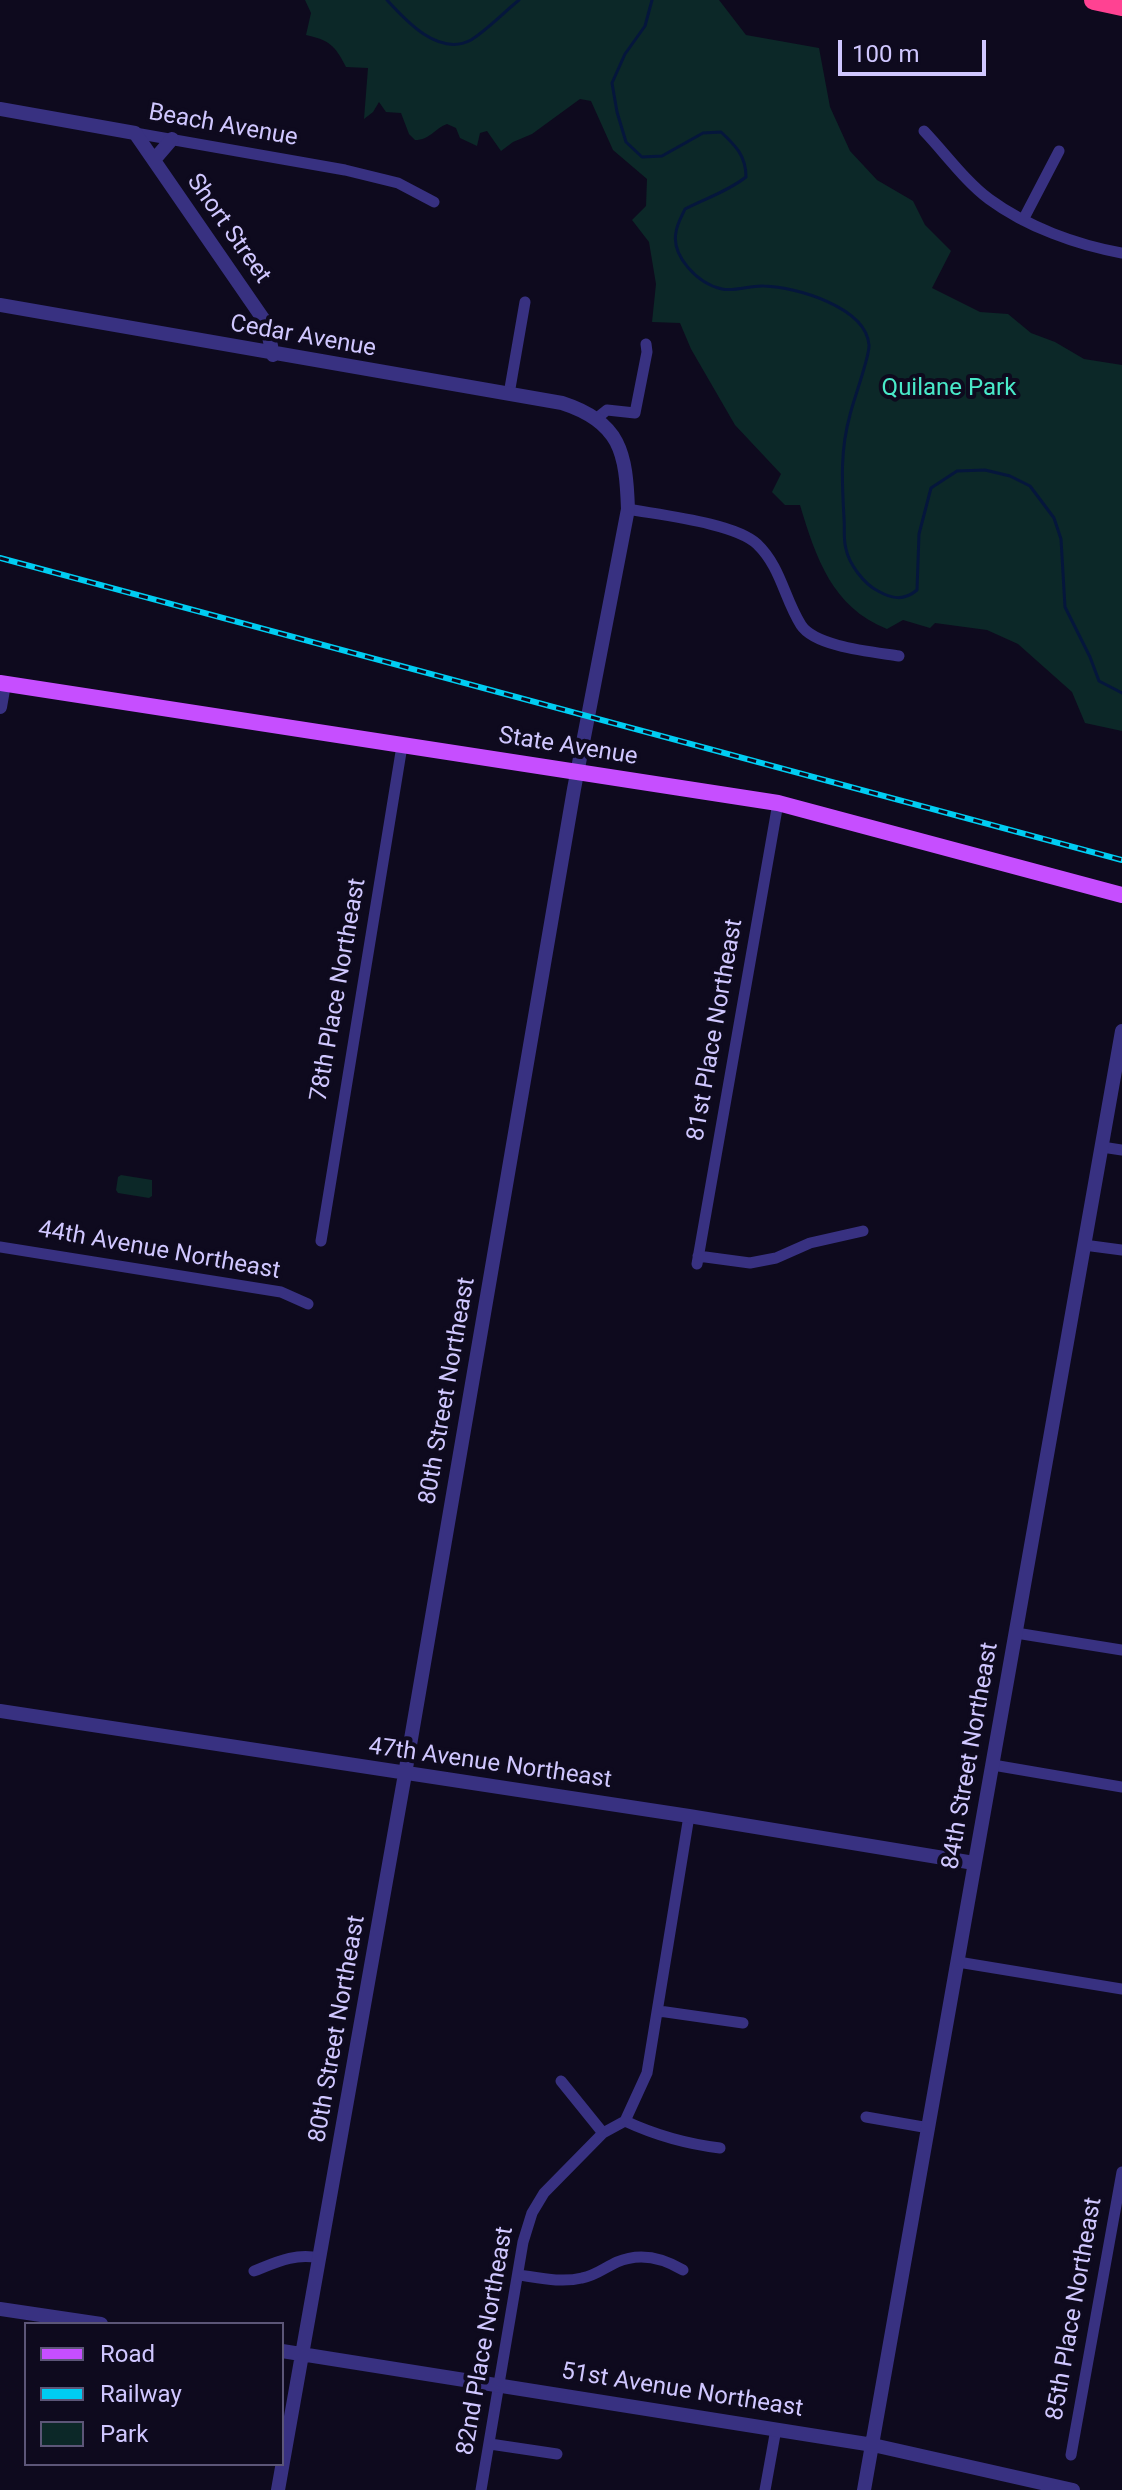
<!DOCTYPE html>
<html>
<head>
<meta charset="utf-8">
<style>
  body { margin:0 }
  #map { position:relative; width:1122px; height:2490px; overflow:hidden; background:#0e0a1e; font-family:Roboto,sans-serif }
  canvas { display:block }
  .legend { position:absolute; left:24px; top:2322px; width:260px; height:144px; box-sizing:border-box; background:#0e0a1e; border:2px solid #5c5678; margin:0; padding:10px 14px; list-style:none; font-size:24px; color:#d0c7ff }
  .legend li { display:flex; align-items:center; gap:16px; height:40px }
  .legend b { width:40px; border:2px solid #5c5678 }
  .scale { position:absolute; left:838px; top:40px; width:148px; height:36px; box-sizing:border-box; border:4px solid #d0c7ff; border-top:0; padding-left:10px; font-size:24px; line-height:28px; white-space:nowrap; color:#d0c7ff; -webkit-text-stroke:6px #0e0a1e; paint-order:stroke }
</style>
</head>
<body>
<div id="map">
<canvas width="1122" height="2490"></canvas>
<ul class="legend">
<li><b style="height:10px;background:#c64eff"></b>Road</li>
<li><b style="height:10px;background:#00cdf2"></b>Railway</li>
<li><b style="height:22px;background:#0c2828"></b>Park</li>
</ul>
<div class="scale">100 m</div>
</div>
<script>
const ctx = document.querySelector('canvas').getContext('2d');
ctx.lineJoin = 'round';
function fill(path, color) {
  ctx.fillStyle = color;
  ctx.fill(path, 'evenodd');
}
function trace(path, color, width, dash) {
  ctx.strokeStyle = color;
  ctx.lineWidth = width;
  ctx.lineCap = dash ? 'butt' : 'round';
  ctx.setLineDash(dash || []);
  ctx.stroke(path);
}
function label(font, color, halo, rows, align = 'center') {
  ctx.font = font + ' Roboto,sans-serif';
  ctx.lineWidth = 8;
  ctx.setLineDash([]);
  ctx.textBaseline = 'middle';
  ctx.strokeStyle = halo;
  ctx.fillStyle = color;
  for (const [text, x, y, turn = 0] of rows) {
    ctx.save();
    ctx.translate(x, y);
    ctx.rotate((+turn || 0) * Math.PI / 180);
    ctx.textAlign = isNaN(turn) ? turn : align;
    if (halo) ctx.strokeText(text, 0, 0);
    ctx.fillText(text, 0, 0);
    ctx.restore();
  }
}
const green = new Path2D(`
  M305 0H719L746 35 819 48 830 107 850 151 877 180 913 201 925 225 951 251 932 288 980 312 1008 314 1031 333 1055 342 1084 359 1122 365V731L1085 723 1072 692 1018 644 987 630 935 623 930 628 903 620 887 629C832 607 816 558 800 505H785L772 492 781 474 735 425 691 349 680 323 652 322 656 284 649 242 632 220 646 206 647 179 613 150 591 101 580 99 532 134 513 142 501 151 487 131 480 133 477 146 460 138 456 128 447 124C434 129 430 140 415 140L409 134 401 113 386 112 379 102 373 112 364 119 368 68 346 67C335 45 329 40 306 35L311 13Z
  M121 1175 152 1180V1196L149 1198 118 1193 116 1190 118 1177Z`);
const stream = new Path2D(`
  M387 0C406 21 439 57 471 40 488 29 503 13 519 0
  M652 0 645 26 625 54 612 83 617 112 626 142 642 157 662 156 703 133 721 132C736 146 746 156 746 177 727 192 706 198 685 209 682 216 677 224 676 232 671 256 698 284 722 289 735 292 751 285 764 286 796 287 866 307 869 345 870 356 853 401 850 415 840 450 842 483 844 518 845 528 843 539 846 549 849 564 864 584 878 591 892 599 904 601 917 590L919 534 931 488 957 471 985 470 1010 476 1030 486 1054 518 1061 539 1065 607 1090 657 1099 681 1122 693`);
const minor = new Path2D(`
  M924 131C945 153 965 181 989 199 1027 227 1077 245 1122 253
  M135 133 345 170 398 183 434 202
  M1023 220 1059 151
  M509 394 525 302
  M597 418 607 410 635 413 647 352 646 344
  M628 509C660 515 735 523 757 544 781 567 784 598 801 625 815 647 874 652 899 656
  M1102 1147 1122 1150
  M321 1241 402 746
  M1084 1245 1122 1250
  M0 1247 281 1292 308 1304
  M698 1256 750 1263 776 1258 810 1243 863 1231
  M697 1264 778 803
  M1016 1633 1122 1650
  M993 1765 1122 1787
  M958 1962 1122 1989
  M659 2011 743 2023
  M561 2081 603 2133
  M866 2117 929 2128
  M625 2121C655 2135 687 2144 720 2148
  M254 2271C277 2262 295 2253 319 2258
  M519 2275C540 2278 562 2283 582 2278 595 2276 606 2267 617 2262 640 2252 663 2258 683 2270
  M490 2444 557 2454
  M1071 2455 1122 2172
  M481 2490 523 2242 532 2213 544 2193 603 2133 625 2121 647 2073 689 1816
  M765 2490 776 2429`);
const tertiary = new Path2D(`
  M0 109 135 133 266 323 273 355
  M154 160 172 139
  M0 305 562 403C621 422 626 453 628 509L574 789 405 1774 278 2490
  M0 707 4 684
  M0 1711 689 1816 974 1863
  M0 2309 101 2324
  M282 2351 873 2445 1073 2490
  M864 2490 1122 1031`);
const primary = new Path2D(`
  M0 683 778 803 1122 895`);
const motorway = new Path2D(`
  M1094 0 1122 6`);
const rail = new Path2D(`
  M0 558 1122 860`);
const streetNames = [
  ["Beach Avenue",223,126,10],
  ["Short Street",228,229,55],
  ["Cedar Avenue",303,337,10],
  ["State Avenue",568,747,9],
  ["78th Place Northeast",339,990,-80],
  ["81st Place Northeast",716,1030,-80],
  ["44th Avenue Northeast",159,1251,10],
  ["80th Street Northeast",448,1391,-80],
  ["84th Street Northeast",971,1756,-80],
  ["47th Avenue Northeast",490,1764,8],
  ["80th Street Northeast",338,2029,-80],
  ["85th Place Northeast",1075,2309,-80],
  ["82nd Place Northeast",486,2341,-80],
  ["51st Avenue Northeast",682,2391,9]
];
const parkNames = [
  ["Quilane Park",949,389]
];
fill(green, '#0c2828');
trace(stream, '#05163c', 3);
trace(minor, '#383181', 11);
trace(tertiary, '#383181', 14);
trace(primary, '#c64eff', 16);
trace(motorway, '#ff4292', 20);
trace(rail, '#00cdf2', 6);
trace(rail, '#0e0a1e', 3, [9]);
label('24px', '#d0c7ff', '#0e0a1e', streetNames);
label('24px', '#49e9c9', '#0e0a1e', parkNames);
</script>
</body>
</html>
